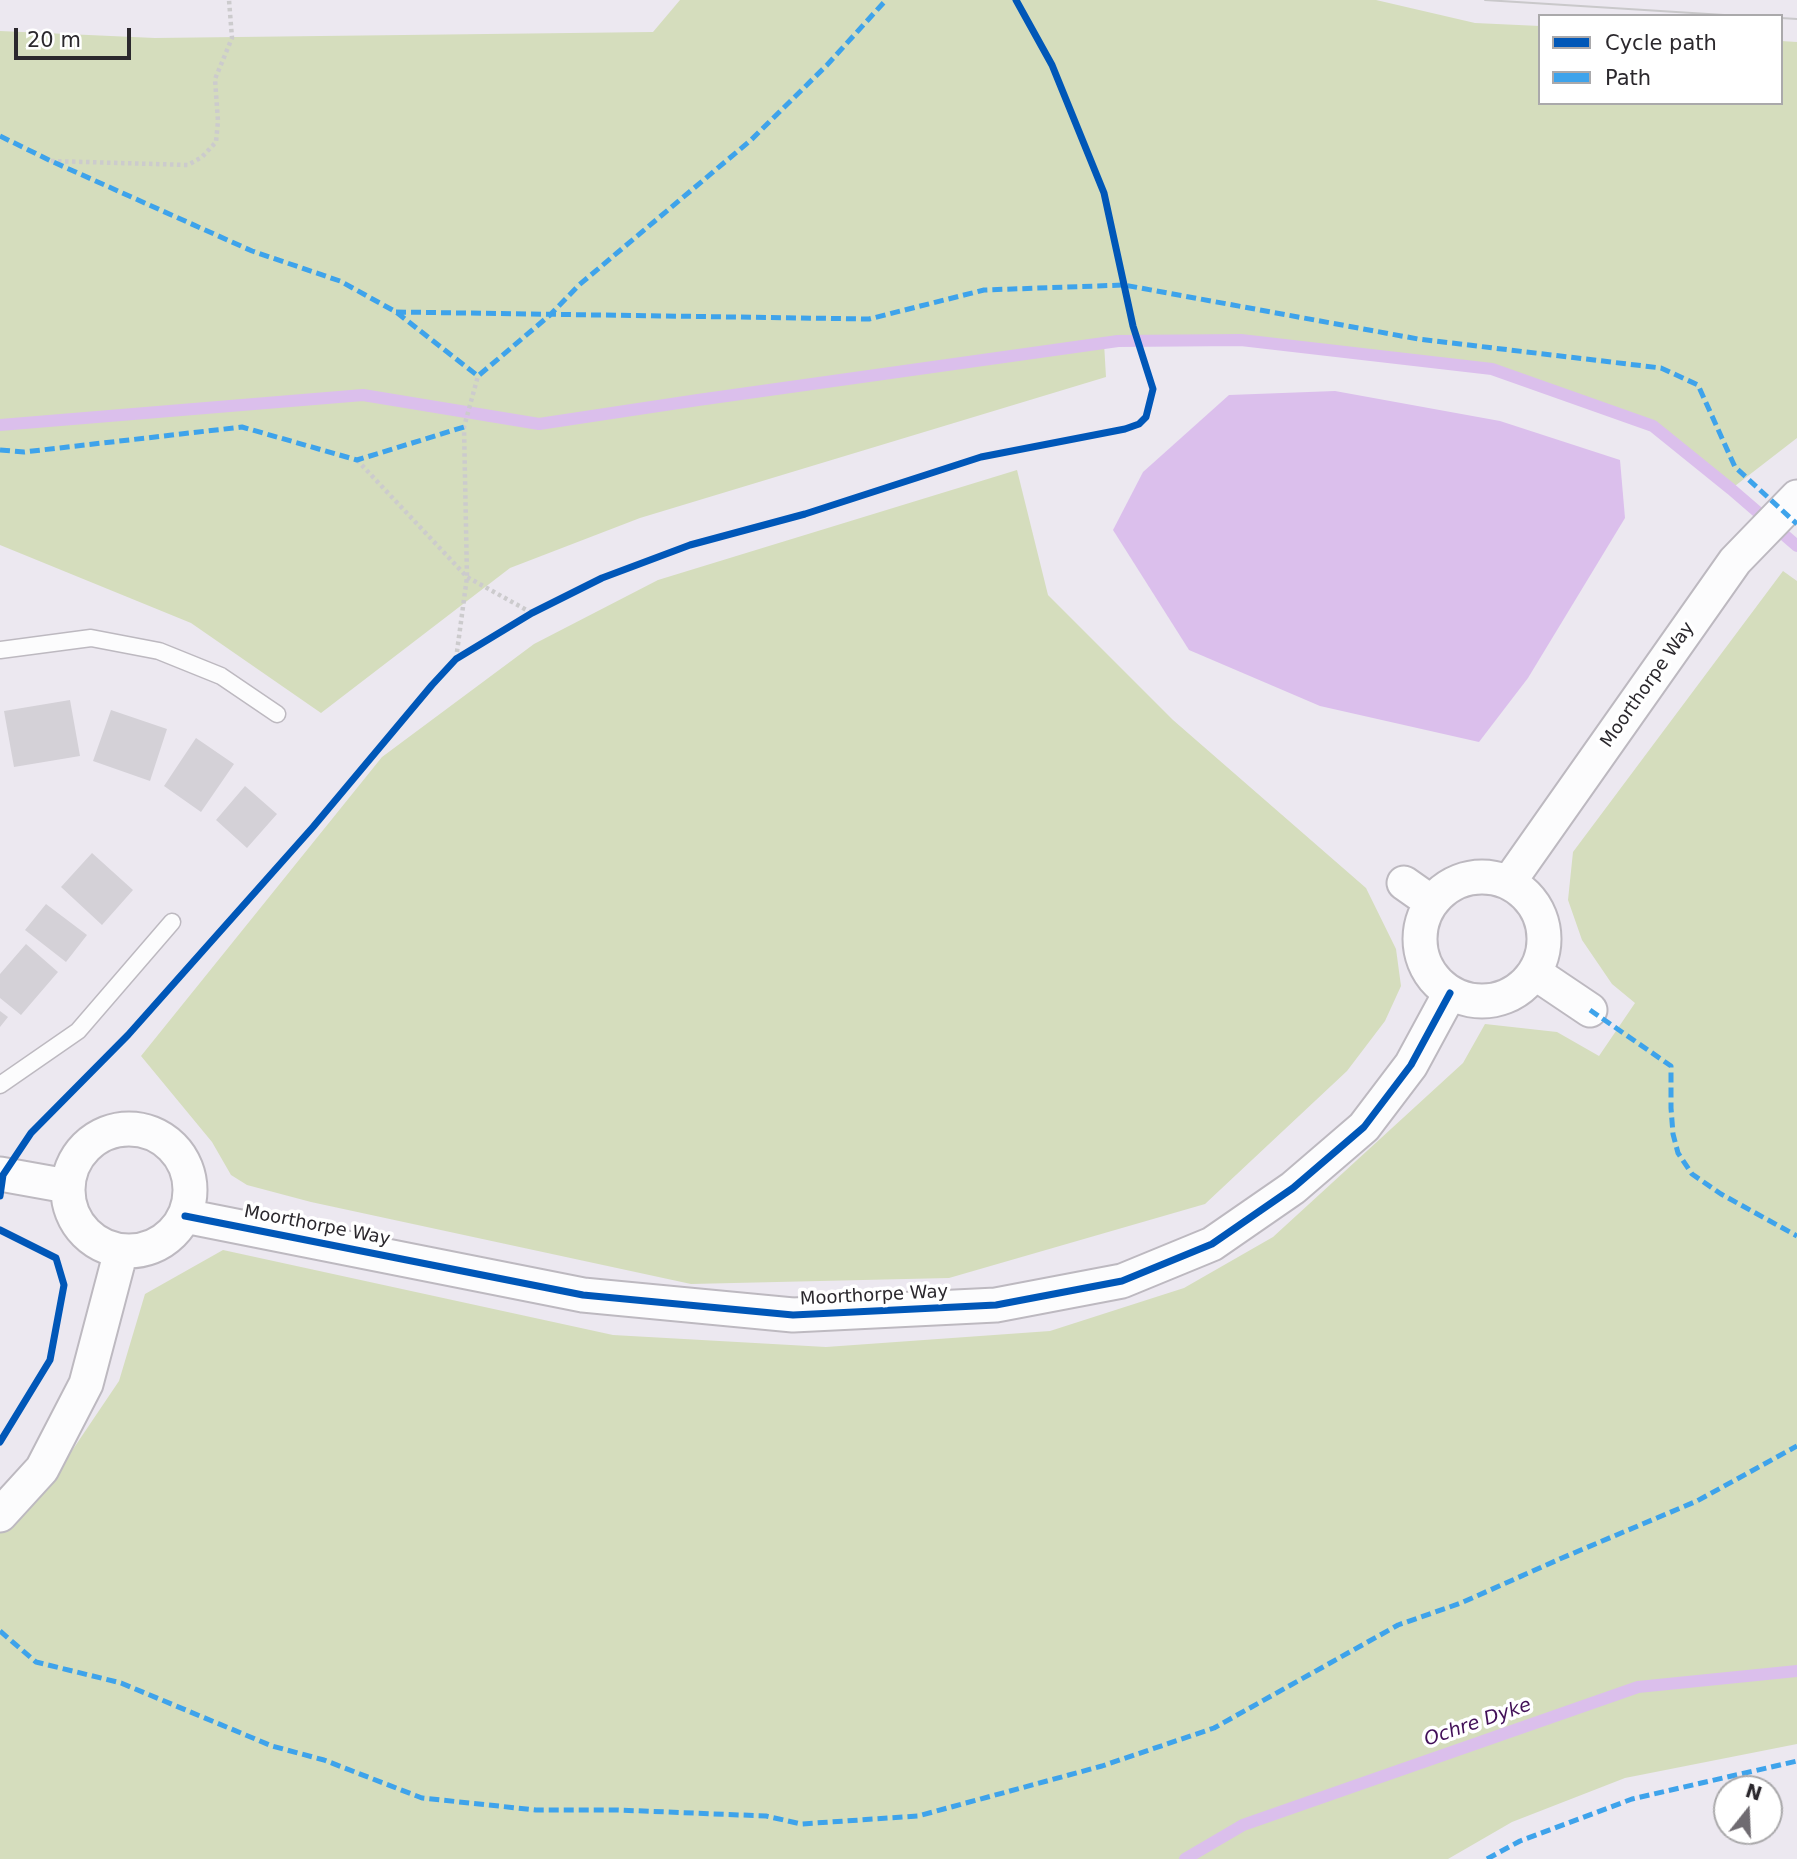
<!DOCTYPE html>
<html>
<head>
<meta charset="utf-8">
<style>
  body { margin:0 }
  #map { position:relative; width:1797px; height:1859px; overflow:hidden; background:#ece8f0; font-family:"DejaVu Sans",sans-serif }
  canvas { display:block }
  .legend { position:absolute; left:1538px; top:14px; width:245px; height:91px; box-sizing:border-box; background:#fff; border:2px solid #aaa9ab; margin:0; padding:9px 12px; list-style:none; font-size:21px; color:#2b282d }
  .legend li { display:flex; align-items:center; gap:14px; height:35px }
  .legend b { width:35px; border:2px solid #aaa9ab }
  .north { position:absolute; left:1713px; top:1775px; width:70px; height:70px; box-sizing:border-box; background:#fff; border:2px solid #aaa9ab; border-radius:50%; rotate:18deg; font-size:19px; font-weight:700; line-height:28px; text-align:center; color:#2b282d }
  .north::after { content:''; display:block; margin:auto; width:24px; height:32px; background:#6f6b71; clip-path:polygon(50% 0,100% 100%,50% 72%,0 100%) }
  .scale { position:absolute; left:14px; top:28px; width:117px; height:32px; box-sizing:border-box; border:4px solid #2b282d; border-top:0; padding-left:9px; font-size:21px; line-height:24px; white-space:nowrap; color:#2b282d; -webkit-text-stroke:5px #fff; paint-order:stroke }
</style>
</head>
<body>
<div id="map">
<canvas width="1797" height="1859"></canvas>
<ul class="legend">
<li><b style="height:9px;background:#0057b8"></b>Cycle path</li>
<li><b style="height:9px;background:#3ea3eb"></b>Path</li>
</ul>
<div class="north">N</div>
<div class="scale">20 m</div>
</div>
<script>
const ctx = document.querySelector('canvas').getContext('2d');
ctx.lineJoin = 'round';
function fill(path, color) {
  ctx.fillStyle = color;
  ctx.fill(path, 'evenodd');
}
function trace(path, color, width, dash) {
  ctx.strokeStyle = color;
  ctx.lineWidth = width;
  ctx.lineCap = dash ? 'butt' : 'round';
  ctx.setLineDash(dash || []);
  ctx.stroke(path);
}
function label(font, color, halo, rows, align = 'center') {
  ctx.font = font + ' "DejaVu Sans",sans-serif';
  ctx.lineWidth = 7;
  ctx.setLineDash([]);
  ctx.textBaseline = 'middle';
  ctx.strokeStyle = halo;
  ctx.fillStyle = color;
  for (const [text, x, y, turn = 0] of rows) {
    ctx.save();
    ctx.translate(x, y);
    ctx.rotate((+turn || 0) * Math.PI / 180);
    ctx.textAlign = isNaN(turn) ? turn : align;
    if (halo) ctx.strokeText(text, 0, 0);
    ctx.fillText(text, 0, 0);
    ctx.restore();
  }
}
const green = new Path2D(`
  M680 0H1376L1475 23 1540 26V103H1781V41L1797 42V438L1731 489 1653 426 1492 369 1241 340 1104 343 1106 377 640 518 510 568 321 713 191 623 0 545V31L155 38 653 32Z
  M1017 470 1048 595 1173 720 1366 888 1396 949 1401 986 1385 1021 1347 1071 1205 1204 949 1278 691 1284 311 1202 247 1185 231 1175 212 1142 141 1056 382 757 534 644 658 580Z
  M1783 571 1797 581V1744L1625 1778 1512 1822 1448 1859H0V1532L63 1464 119 1381 145 1294 223 1250 613 1335 826 1347 1050 1331 1184 1288 1273 1237 1463 1063 1485 1024 1557 1032 1599 1056 1635 1003 1612 984 1582 940 1568 900 1573 852Z`);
const water = new Path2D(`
  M1335 391 1500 421 1620 460 1625 518 1528 678 1479 742 1320 706 1189 650 1113 530 1143 472 1229 395Z`);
const stream = new Path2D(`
  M0 425 363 395 539 424 698 400 1118 341 1241 340 1492 369 1653 426 1731 489 1797 546
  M1185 1859 1243 1825 1638 1687 1797 1671`);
const building = new Path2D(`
  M70 700 80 756 14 767 4 711Z
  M111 710 167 729 150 781 93 761Z
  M196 738 234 764 201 812 164 786Z
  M245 786 277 814 247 848 216 820Z
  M92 853 133 890 102 925 61 887Z
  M46 904 87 935 66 962 25 930Z
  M26 944 58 972 21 1015 0 998V974Z
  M0 1011 8 1017 0 1027Z`);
const path = new Path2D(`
  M51 161 188 165 202 157 216 142 218 121 215 79 232 38 229 0
  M357 460 467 577 532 613
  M456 659 467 577 464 427 478 376`);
const service = new Path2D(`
  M0 650 91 638 159 651 221 676 277 714
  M0 1085 78 1031 172 922`);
const minor = new Path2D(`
  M1420 939a62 62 0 1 1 124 0a62 62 0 1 1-124 0Z
  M1509 882 1735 561 1797 497
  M1404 883 1431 902
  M1535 973 1590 1010
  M68 1190a61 61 0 1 1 122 0a61 61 0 1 1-122 0Z
  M0 1174 67 1186
  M185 1216 583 1295 793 1315 996 1305 1122 1281 1212 1244 1293 1188 1364 1127 1411 1065 1450 993
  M0 1515 42 1469 86 1384 121 1251`);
const tram = new Path2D(`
  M1485 0 1740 16
  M1781 18 1797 19`);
const quiet = new Path2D(`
  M0 136 51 161 252 251 340 281 396 312 478 376 550 315 579 285 751 140 827 65 886 0
  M396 312 869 319 984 290 1124 285 1418 339 1661 368 1698 385 1735 467 1797 524
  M0 450 24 452 242 427 357 460 464 427
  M1590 1010 1671 1066V1108L1673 1134 1678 1153 1692 1174 1721 1194 1797 1236
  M0 1631 36 1662 121 1683 272 1746 324 1760 422 1798 536 1810H618L766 1816 801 1824 918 1816 1102 1766 1214 1728 1398 1625 1461 1603 1562 1558 1697 1501 1797 1446
  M1487 1859 1520 1841 1632 1799 1797 1761`);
const cycleway = new Path2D(`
  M0 1196 3 1175 31 1133 128 1035 313 827 432 685 456 659 532 613 602 578 690 545 805 514 981 457 1125 429 1139 424 1146 417 1153 389 1133 326 1104 193 1052 65 1016 0
  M185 1216 583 1295 793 1315 996 1305 1122 1281 1212 1244 1293 1188 1364 1127 1411 1065 1450 993
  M0 1230 56 1258 64 1285 50 1360 0 1442`);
const streetNames = [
  ["Moorthorpe Way",1648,685,-55],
  ["Moorthorpe Way",317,1226,11],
  ["Moorthorpe Way",874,1296,-3]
];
const waterNames = [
  ["Ochre Dyke",1478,1723,-19]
];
fill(green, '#d5ddbd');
fill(water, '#dbbfec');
trace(stream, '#dbbfec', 12);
fill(building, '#d4d1d7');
trace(service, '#bdb9c0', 19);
trace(minor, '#bdb9c0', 37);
trace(path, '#cccbcd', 4.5, [3.5, 3.5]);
trace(service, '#fcfcfd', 16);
trace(minor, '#fcfcfd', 33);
trace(tram, '#c9c8ca', 2);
trace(quiet, '#3ea3eb', 5, [10, 5]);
trace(cycleway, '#0057b8', 7);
label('18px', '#2b282d', '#fff', streetNames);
label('italic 19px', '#410f57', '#fff', waterNames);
</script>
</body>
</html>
